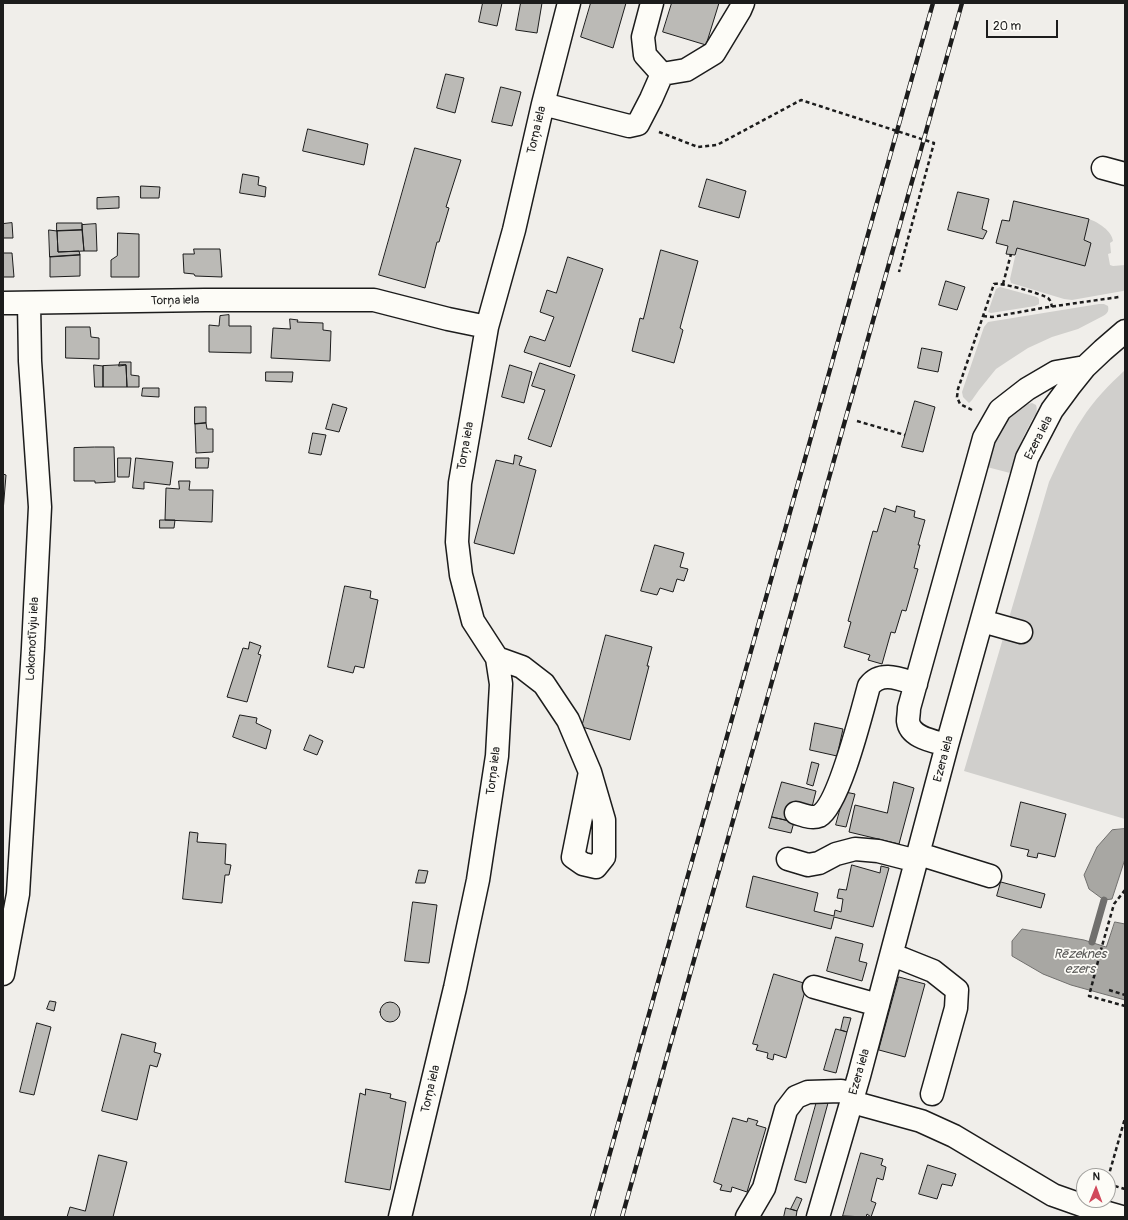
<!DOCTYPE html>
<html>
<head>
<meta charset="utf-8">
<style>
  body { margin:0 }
  #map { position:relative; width:1128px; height:1220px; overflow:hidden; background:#f0eeea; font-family:Pangolin,sans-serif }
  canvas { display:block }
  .frame { position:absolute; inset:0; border:4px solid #1c1c1c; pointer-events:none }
  .north { position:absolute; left:1076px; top:1168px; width:40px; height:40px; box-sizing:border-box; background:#fdfcf7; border:1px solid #a3a29f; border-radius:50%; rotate:1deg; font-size:11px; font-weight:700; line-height:16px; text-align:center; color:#1c1c1c }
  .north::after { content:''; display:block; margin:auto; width:14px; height:18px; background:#d1495b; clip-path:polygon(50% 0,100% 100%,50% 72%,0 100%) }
  .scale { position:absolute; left:986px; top:20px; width:72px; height:18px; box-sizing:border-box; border:2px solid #1c1c1c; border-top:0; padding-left:5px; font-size:12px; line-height:14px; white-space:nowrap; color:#1c1c1c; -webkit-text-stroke:3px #fdfcf7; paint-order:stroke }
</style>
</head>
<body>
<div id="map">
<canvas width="1128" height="1220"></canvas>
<div class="frame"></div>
<div class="north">N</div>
<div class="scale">20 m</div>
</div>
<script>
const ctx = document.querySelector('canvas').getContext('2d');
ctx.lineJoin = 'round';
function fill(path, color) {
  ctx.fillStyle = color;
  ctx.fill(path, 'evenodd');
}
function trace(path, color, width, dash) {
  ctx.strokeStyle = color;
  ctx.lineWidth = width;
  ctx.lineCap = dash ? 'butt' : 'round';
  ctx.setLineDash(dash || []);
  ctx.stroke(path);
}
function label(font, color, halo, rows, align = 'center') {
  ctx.font = font + ' Pangolin,sans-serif';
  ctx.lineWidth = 3.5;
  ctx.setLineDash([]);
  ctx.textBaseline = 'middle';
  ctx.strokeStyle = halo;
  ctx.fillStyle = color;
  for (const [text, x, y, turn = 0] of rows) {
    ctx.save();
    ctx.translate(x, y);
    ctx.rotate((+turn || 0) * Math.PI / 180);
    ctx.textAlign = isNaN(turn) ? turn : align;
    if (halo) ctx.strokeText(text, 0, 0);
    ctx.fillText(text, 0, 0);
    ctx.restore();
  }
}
const green = new Path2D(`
  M1089 219C1098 222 1112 231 1113 241L1110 243 1111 253 1108 254 1110 265 1113 266 1125 265V290L1123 291 1072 300 1064 299 1011 283 1010 279 1017 248 1085 266 1084 240Z
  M1000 287 1037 297 1039 299V304L1035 306 991 313 988 312 996 289Z
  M1099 304H1104L1108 306C1109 311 1108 313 1103 316L1078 329 1052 337 1028 348 1008 361 996 369 979 390 972 400 969 403 963 397 962 392 984 327 988 322Z
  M1125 370V819L964 771 1049 482C1059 461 1069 438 1082 419 1094 400 1109 385 1125 370Z
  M1032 403 1036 405C1037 408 1037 411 1036 414 1034 417 1032 419 1031 422 1022 438 1015 455 1010 473L987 467C989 458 991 448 994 439 1000 425 1016 406 1032 403Z`);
const water = new Path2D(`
  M1125 829V859L1112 899 1104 900 1089 889 1084 875 1097 847 1112 830Z
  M1115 922 1125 924V1000L1071 985 1043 974 1012 956V941L1022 929 1084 940 1106 947Z`);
const stream = new Path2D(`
  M1092 942 1104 900`);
const building = new Path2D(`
  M483 3H502L497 26 479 22Z
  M521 3H542L537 33 516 30Z
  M591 3H626L613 48 581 37Z
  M672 3H719L706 45 663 32Z
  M446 74 464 78 455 113 437 108Z
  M501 87 521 92 512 126 492 122Z
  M308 129 368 144 364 165 303 151Z
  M415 148 461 160 446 207 449 208 439 242H437L425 288 379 275Z
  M243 174 259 177 258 185 266 187 265 197 240 193Z
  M707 179 746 191 739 218 699 207Z
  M141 186 160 187 159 198H141Z
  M958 192 989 199 982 229 987 231 983 239 948 230Z
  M119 197V208L97 209V198Z
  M1014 201 1089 219 1084 240 1091 243 1085 266 1017 248 1015 255 1006 254 1008 246 996 243 1002 220 1009 221Z
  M12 223 13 238H3V224Z
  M57 223H82V230L57 231Z
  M96 224 97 251H84L82 225Z
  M49 230 57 231 58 252 79 251 80 255 50 257Z
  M82 230 84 251 58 252 57 231Z
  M118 233 139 234V277H111V260L117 256Z
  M194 249H220L222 277 195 276 194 274 184 273 183 254H194Z
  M661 250 698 261 680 328 683 330 674 363 632 351 640 318 643 319Z
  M3 253H12L14 277H3Z
  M80 255V276L50 277V257Z
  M568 257 603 269 570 367 524 352 530 336 545 341 554 317 540 312 547 290 556 293Z
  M946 281 965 287 957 310 939 305Z
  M229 315V326H251V353L209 352V325L219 326 220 316Z
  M290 319 298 320 297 322 323 323V330L331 331 330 361 271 358 273 328 290 329Z
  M66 327H90L91 337 99 338V359L66 358Z
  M922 348 942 352 938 372 918 368Z
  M120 362H131V375L139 376V387H127L126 365 119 366Z
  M540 363 575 375 551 447 528 439 545 390 532 386Z
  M94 365 103 366V387H95Z
  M126 365 127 387H103V366Z
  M510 365 532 372 524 403 502 397Z
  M266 372H293L292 382 266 381Z
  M143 388H159V397L142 396Z
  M915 401 935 407 923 452 902 447Z
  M333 404 347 408 339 432 326 429Z
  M195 407H206V423L195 424Z
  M206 423 207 429H213V452L196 453 195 424Z
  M313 433 326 435 321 455 309 453Z
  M95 447H114L115 482 95 483V481H74V448Z
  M515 455 522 457 519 465 536 470 514 554 474 543 496 460 513 464Z
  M118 458H131L129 477H118Z
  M136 458 173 462 170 485 144 482V489L133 488Z
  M196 458H209L208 468H196Z
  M3 474 6 475 3 512Z
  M179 481H190L189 490H213L212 522 165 520 166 488 179 489Z
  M897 506 915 511 914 517 925 520 918 545H920L914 568 918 569 906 611 902 610 895 633 891 632 882 664 868 660 870 655 844 647 851 622 848 621 873 531 877 532 884 508 895 512Z
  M160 520H175L174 528H160Z
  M655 545 684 553 680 567 688 569 684 581 677 579 673 592 660 588 657 595 641 591Z
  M345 586 371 591 370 598 378 600 364 668 355 666 353 673 328 667Z
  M606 635 652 647 647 666H649L630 740 582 727Z
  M250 642 261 646 258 654 261 655 247 702 227 697 243 648 248 649Z
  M240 715 257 718 256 723 271 730 266 749 233 737Z
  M815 723 843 729 837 756 810 750Z
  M310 735 323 741 317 755 304 750Z
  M812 762 819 764 813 786 807 784Z
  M782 782 816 791 812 807 794 802 789 821 772 817Z
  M894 782 914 788 899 844 849 832 855 805 887 813Z
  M845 792 855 794 846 827 836 825Z
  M1021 802 1066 814 1055 857 1038 853 1037 858 1027 856 1029 850 1011 846Z
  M772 817 794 822 791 833 769 828Z
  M190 832 198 833 197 842 226 844 225 864 231 865 229 875H225L222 903 183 899Z
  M852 865 880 873 881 866 889 868 873 927 834 917 831 929 746 907 753 876 818 893 814 911 834 916 835 910 841 912 843 899 837 898 839 889 846 890Z
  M419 870 428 871 425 883H416Z
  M1001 882 1045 894 1041 908 997 896Z
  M413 902 437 905 429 963 405 961Z
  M836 937 863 944 859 961 867 963 862 981 827 971Z
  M774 974 807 984 786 1058 774 1054 773 1060 767 1058 768 1053 756 1050 758 1045 753 1044Z
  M899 977 925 984 905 1057 879 1050Z
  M50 1001 56 1002 54 1011 47 1009Z
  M380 1012a10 10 0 1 1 20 0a10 10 0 1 1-20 0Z
  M844 1017 851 1018 847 1032 841 1030Z
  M37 1023 51 1027 34 1095 20 1092Z
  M836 1029 847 1032 836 1073 824 1070Z
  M122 1034 156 1043 154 1052 161 1054 157 1067 150 1065 137 1120 102 1111Z
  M366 1089 391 1094 390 1098 406 1102 390 1190 345 1182 360 1093 365 1095Z
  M817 1101 828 1103 806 1183 795 1180Z
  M733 1118 747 1122 748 1118 758 1121 756 1125 766 1128 747 1192 732 1187 731 1192 720 1190 722 1185 714 1182Z
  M861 1153 883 1159 881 1165 886 1167 883 1180 877 1178 871 1201 876 1203 871 1217 867 1214 866 1217 843 1216Z
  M99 1155 127 1162 113 1217H67L70 1207 85 1211Z
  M928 1165 956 1174 952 1186 942 1184 937 1199 919 1194Z
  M797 1197 802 1199 797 1211 791 1209Z
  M786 1208 797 1211 796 1217H784Z`);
const path = new Path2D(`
  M659 132 698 147 717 145 801 100 934 143 899 272
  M1003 284 1011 254
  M983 316 992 317 1042 308 1119 297
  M972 410 960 404 957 397 958 389 994 284C1001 282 1042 294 1048 298 1051 301 1051 303 1052 307
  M857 421 905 435
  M1125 890 1114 904 1102 946 1089 996 1125 1006
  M1109 990 1125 995
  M1108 1178 1125 1118
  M1108 1184 1125 1189`);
const minor = new Path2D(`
  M652 3 643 37 645 55 662 74
  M662 74 686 70 714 53 740 10 743 3
  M543 104 629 126 638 124 651 99 662 74
  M1103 168 1125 174
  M3 303 205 300H374L448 319 487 327
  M982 621 1021 632
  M497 658 522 667 544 684 568 720 590 772 573 857 583 864 596 867 604 857V820L590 772
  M947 745C934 741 910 738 908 721 908 717 909 713 909 708L984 438 1000 410 1027 389 1056 372 1085 367
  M796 813C803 815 812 819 819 816 839 805 862 711 869 686 881 670 900 679 916 684
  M919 854 990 876
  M788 859 808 865 819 863 836 854 855 849 878 851 917 861
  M891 956 903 959 933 971 957 990 956 1008 932 1094
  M3 974 18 894 33 648 40 507 30 361 29 303
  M814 987 878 1005
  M852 1102 921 1121 954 1136 1053 1195 1087 1207 1122 1217
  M400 1217 455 988 478 880 497 756 501 684 497 658 473 621 461 575 457 542 460 483 487 327 514 230 543 104 569 3
  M747 1217 764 1188 786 1110 796 1097 808 1092 841 1091 854 1094
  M818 1217 859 1076 947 745 1027 458 1052 410 1069 387 1085 367 1103 350 1125 331`);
const rail = new Path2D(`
  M592 1217 933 3
  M622 1217 962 3`);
const streetNames = [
  ["Torņa iela",537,130,-77],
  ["Torņa iela",175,301,-1],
  ["Ezera iela",1039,438,-63],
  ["Torņa iela",466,446,-80],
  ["Lokomotīvju iela",33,639,-87],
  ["Ezera iela",944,759,-75],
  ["Torņa iela",494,771,-83],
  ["Ezera iela",860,1072,-74],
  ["Torņa iela",431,1089,-77]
];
const waterNames = [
  ["Rēzeknes",1080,955],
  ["ezers",1080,970]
];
fill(green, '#d0cfcc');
fill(water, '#a8a7a3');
trace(water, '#706f6d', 1);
trace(stream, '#706f6d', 7);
fill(building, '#bbbab6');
trace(building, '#1c1c1c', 1);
trace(minor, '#1c1c1c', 25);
trace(path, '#1c1c1c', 2.5, [4, 3]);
trace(minor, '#fdfcf7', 22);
trace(rail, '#1c1c1c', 4.5);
trace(rail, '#fdfcf7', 3, [9]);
label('12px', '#1c1c1c', '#fdfcf7', streetNames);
label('italic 13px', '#5b5b59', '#fdfcf7', waterNames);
</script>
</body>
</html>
